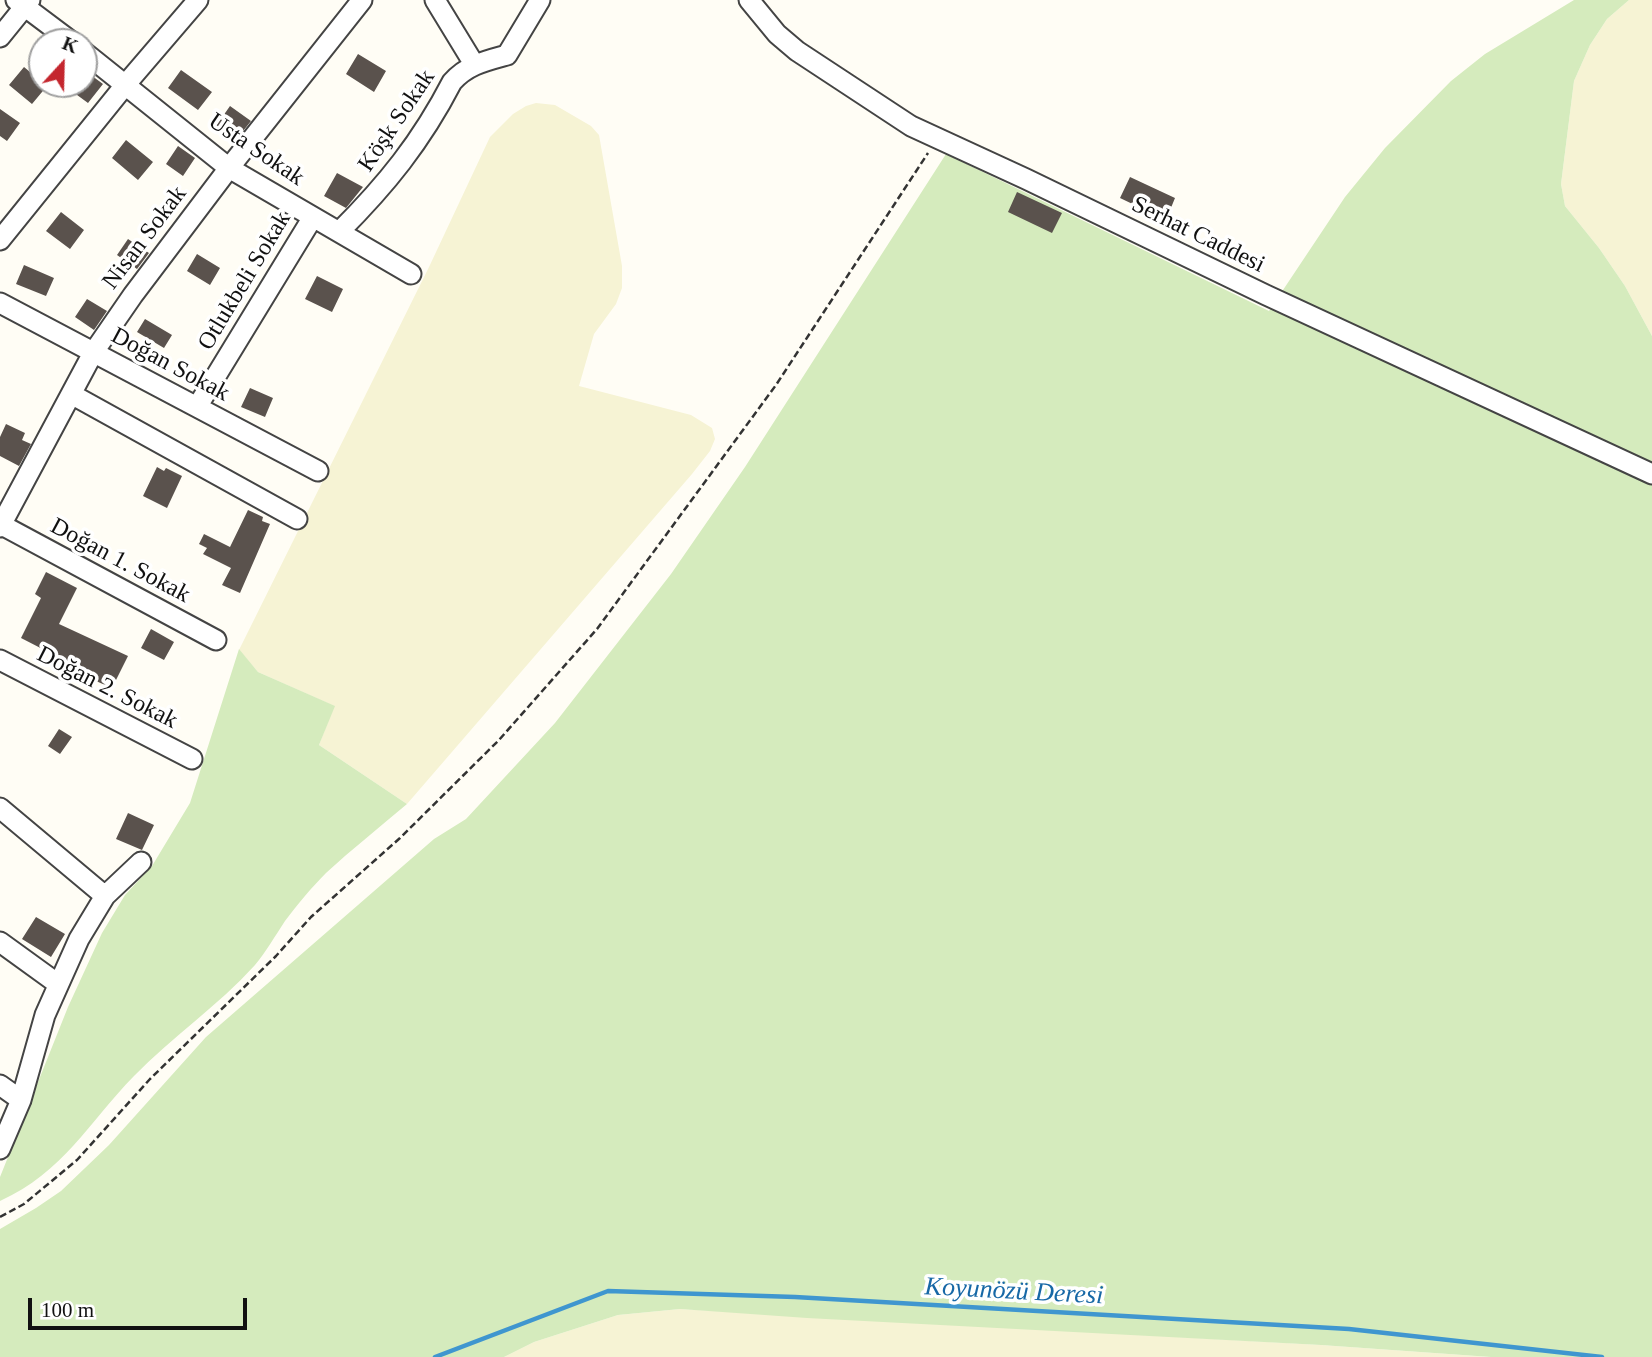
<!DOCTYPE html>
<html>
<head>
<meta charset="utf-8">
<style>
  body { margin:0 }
  #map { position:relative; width:1652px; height:1357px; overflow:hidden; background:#fffdf5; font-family:Georgia,serif }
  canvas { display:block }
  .north { position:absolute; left:28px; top:28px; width:70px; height:70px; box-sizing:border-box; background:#fff; border:2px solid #a0a0a0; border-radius:50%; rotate:22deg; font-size:19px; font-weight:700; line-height:28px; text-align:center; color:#111 }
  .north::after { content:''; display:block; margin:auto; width:24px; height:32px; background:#c4262e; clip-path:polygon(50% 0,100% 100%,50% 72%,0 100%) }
  .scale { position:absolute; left:28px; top:1298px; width:219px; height:32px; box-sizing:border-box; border:4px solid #111; border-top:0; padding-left:9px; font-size:21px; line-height:24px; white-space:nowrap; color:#111; -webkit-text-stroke:5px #fff; paint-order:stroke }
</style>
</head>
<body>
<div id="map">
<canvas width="1652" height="1357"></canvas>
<div class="north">K</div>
<div class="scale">100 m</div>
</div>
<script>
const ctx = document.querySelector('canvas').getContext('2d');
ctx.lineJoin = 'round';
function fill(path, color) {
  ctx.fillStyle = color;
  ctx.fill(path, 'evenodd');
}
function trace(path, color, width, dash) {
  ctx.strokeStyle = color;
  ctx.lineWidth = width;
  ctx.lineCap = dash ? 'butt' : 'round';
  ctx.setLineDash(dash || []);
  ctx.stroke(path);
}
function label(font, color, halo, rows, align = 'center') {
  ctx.font = font + ' Georgia,serif';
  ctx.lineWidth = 7;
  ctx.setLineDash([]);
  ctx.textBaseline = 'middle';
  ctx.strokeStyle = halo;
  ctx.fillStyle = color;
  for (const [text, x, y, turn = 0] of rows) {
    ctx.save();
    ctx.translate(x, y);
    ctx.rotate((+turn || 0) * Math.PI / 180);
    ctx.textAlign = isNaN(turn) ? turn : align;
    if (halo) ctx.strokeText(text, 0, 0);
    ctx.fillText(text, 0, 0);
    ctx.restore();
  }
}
const farmland = new Path2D(`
  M1629 0H1652V336L1625 286 1599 248 1565 206 1561 184 1574 81 1590 45 1607 19Z
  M536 103 555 105 591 126 599 135 622 266V288L616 304 594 334 579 386 691 415 712 428 715 439 710 451 692 474 407 804 319 745 334 706 258 672 239 650 429 267 490 137 513 114 526 106Z
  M680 1309 1321 1345 1491 1357H504L534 1342 618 1315Z`);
const green = new Path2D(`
  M1574 0H1629L1607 19 1590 45 1574 81 1561 184 1565 206 1599 248 1625 286 1652 336V1357H1491L1321 1345 807 1318 680 1309 618 1315 534 1342 504 1357H0V1229L36 1208 61 1191 109 1145 206 1037 434 839 466 819 555 723 671 574 745 467 946 154 1269 311 1345 197 1385 148 1451 81 1485 54Z
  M239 649 258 672 335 706 319 745 407 804C380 827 352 849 326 873 312 887 297 905 285 921 275 936 266 952 255 965 218 1006 172 1037 134 1076 88 1123 64 1172 0 1201V1177L68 1007 102 933 125 895 152 866 190 803Z`);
const stream = new Path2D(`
  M435 1357 608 1291 795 1297 1349 1329 1602 1357`);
const building = new Path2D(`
  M358 54 386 71 374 92 346 74Z
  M24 67 47 86 32 104 9 85Z
  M84 70 103 84 88 103 62 84H84Z
  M181 70 212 92 198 110 168 88Z
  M230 106 251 121 236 140 216 126Z
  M0 109 20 123 7 141 0 136Z
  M126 140 153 162 138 180 112 158Z
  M178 146 195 158 183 176 166 164Z
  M337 173 363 187 346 208 324 196Z
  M1130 177 1175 198 1166 220 1120 198Z
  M1017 192 1062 213 1052 233 1008 212Z
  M61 212 84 230 70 249 46 231Z
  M128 239 149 253 137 269 117 255Z
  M197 254 220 268 210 285 187 271Z
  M24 265 54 278 46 296 16 284Z
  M317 276 343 289 332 312 305 299Z
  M87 299 107 311 94 330 75 317Z
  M145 319 172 335 164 348 137 332Z
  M250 388 273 398 265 417 241 407Z
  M6 424 25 433 22 440 31 444 19 466 0 456V437Z
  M157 467 164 471 166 468 182 476 167 508 143 496Z
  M248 510 263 517 262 521 270 524 240 593 222 585 231 568 203 554 207 548 199 544 204 534 230 547Z
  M46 572 77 588 59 624 128 656 112 688 89 678 91 675 60 658 21 638 41 598 35 594Z
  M151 629 174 642 164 660 141 648Z
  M59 729 72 737 60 754 48 746Z
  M128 813 154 825 142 850 116 839Z
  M36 917 65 934 51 957 22 939Z`);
const path = new Path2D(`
  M0 1217 24 1204 77 1160 150 1079 276 956 311 917 400 838 499 740 597 629 776 385 928 153`);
const minor = new Path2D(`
  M16 0 72 42
  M435 0 474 64
  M749 0 777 34 797 51 911 126 1026 179 1266 295 1652 474
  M0 37 30 0
  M84 52 229 168 411 274
  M339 232C386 185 421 142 452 82 467 65 485 61 507 55L540 0
  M0 240 126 84 198 0
  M0 303 318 471
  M71 394 297 519
  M197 407 313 217
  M0 524 216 640
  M0 527 93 353 133 295 229 168 362 0
  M0 660 192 759
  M0 808 105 896
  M0 942 58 984
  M0 1085 21 1100
  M0 1149 21 1100 45 1015 79 939 105 896 141 862`);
const streetNames = [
  ["Köşk Sokak",397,121,-56],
  ["Usta Sokak",256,150,34],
  ["Serhat Caddesi",1198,235,26],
  ["Nisan Sokak",145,238,-53],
  ["Otlukbeli Sokak",245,281,-59],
  ["Doğan Sokak",170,365,28],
  ["Doğan 1. Sokak",120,561,28],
  ["Doğan 2. Sokak",107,688,27]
];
const waterNames = [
  ["Koyunözü Deresi",1014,1292,3]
];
fill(farmland, '#f6f3d4');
fill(green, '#d5ebbd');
trace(stream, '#3f96cf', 4.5);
fill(building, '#5a524d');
trace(minor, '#444', 23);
trace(path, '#333', 2.5, [7, 3.5]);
trace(minor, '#fff', 19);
label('24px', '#111', '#fff', streetNames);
label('italic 26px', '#1768a6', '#fff', waterNames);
</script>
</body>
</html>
